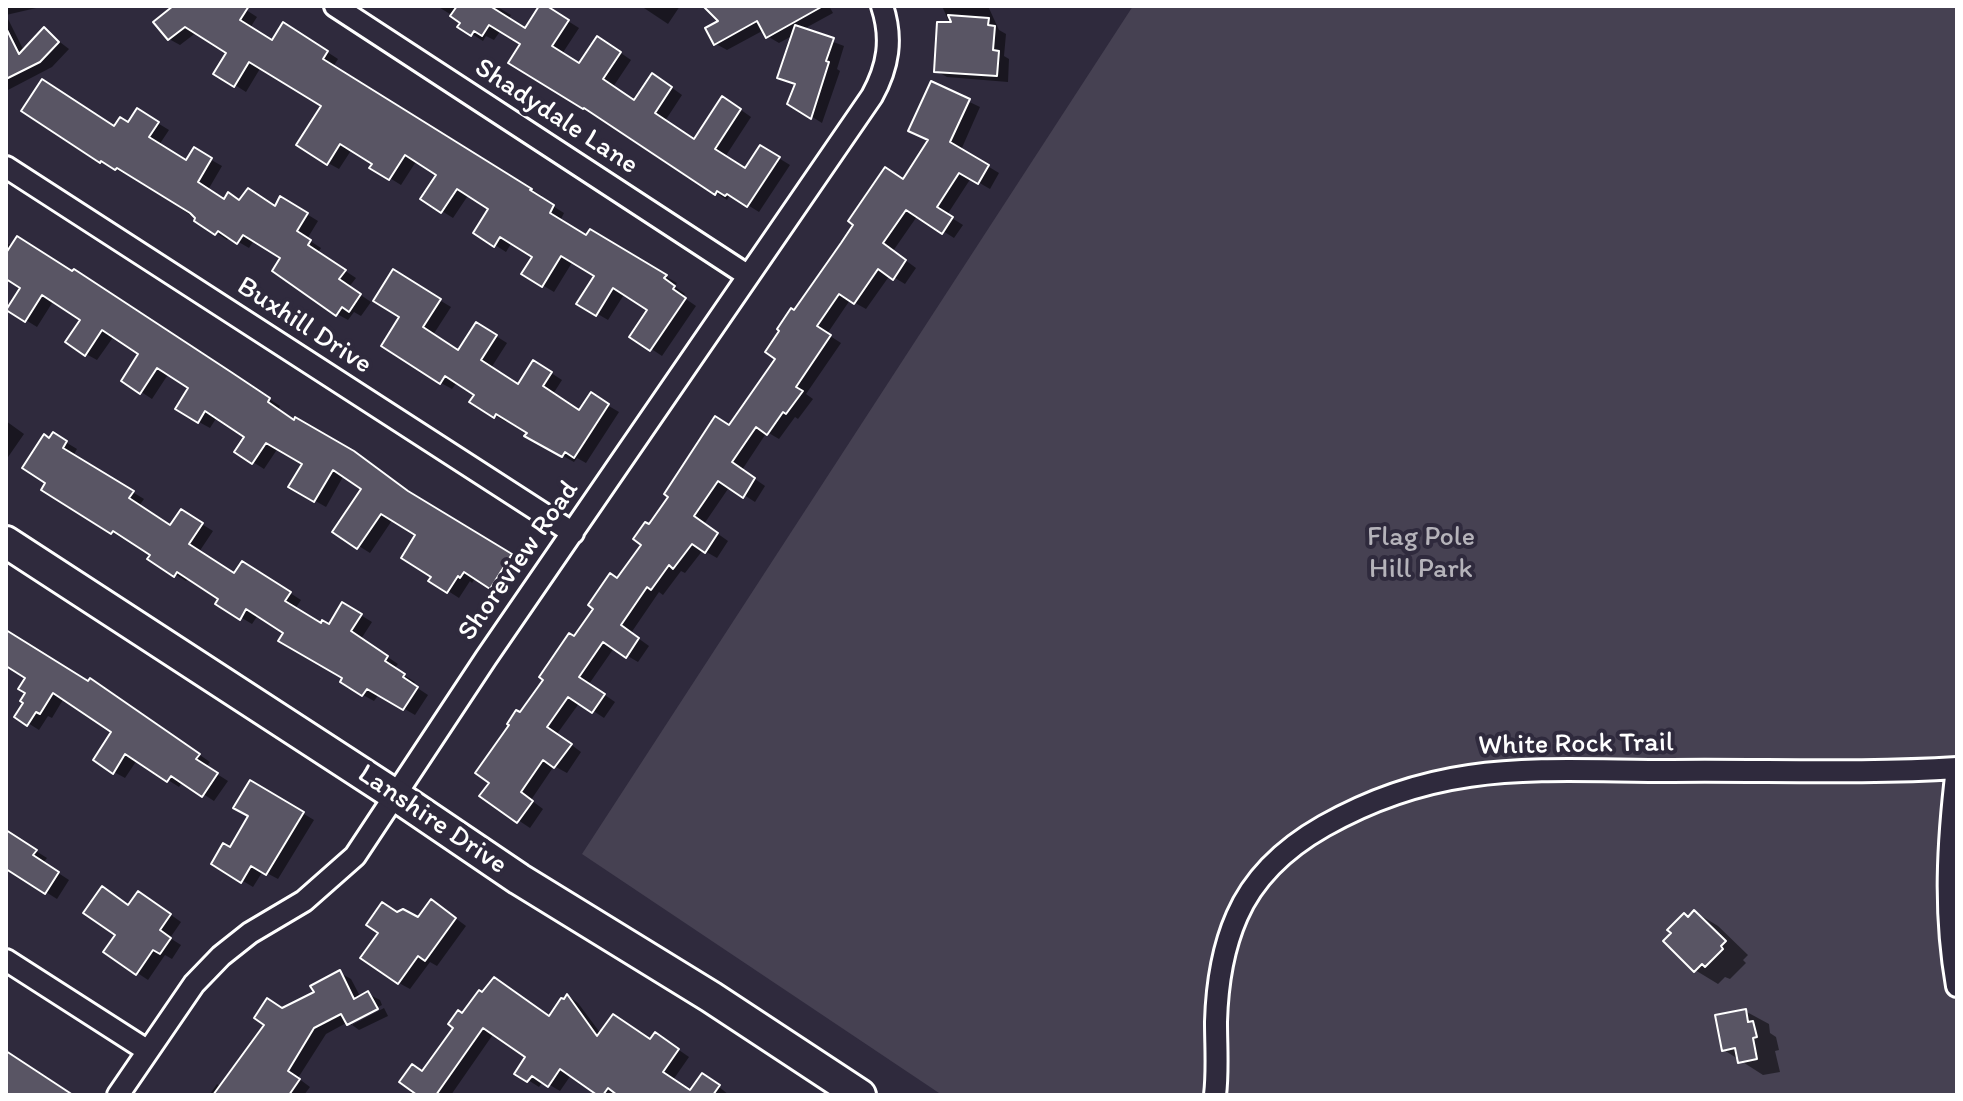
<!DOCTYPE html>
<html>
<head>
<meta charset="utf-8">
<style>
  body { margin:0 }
  #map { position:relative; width:1963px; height:1101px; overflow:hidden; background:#2f2a3d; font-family:Itim,sans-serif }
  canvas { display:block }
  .frame { position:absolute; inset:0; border:8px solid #fff; pointer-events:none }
</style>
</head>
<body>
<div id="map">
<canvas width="1963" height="1101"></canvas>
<div class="frame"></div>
</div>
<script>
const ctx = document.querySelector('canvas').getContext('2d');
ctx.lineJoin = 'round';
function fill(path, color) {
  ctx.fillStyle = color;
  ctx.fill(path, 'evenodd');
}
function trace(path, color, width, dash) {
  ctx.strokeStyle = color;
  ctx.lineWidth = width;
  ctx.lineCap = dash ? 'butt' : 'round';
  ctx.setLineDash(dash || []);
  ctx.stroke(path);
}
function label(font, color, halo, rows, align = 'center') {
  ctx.font = font + ' Itim,sans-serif';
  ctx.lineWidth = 8;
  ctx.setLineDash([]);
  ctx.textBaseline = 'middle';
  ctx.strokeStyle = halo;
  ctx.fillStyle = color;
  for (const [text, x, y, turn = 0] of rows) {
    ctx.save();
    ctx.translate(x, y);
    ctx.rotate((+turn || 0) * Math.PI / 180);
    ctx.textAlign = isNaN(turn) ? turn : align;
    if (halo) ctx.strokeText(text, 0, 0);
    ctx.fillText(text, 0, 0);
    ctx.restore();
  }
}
const green = new Path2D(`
  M1133 6H1957V1095H942L582 854Z`);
const shadow = new Path2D(`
  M6 6H45L6 15 24 51 44 30 69 49 52 67 6 91Z
  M177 6H240L257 17 250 28 273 42 295 31 338 59 333 67 542 196 540 198 564 213 560 221 587 238 590 232 677 283 674 286 685 294 683 297 696 306 662 356 632 336 650 310 625 293 608 320 579 303 596 275 573 261 554 292 524 274 535 256 512 242 506 252 495 245 491 208 469 194 453 218 423 199 439 174 417 160 401 185 372 167 375 163 352 149 339 169 328 163 324 106 261 67 246 92 216 73 229 52 197 32 180 45 169 39Z
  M437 6H496L511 15 508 19 526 30 544 6 579 28 562 54 580 65 609 45 631 60 613 87 635 102 664 82 682 95 665 121 695 141 734 105 751 117 725 157 746 170 772 154 790 165 759 212 738 199 729 196 727 200 596 113 522 44 501 30 494 40 486 36 483 41 472 34 463 22Z
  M641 6H680L668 24Z
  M706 6H829L833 13 802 30 844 46 837 69 840 71 822 123 790 103 796 85 779 77 794 35 779 43 767 36 764 30 727 50 716 44 721 21Z
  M942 6H988L999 30 1006 34 1004 56 1009 59 1008 82 947 77 936 71 950 24Z
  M932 84 980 107 961 150 999 173 990 189 971 178 947 215 963 225 954 238 918 215 893 251 916 268 905 284 890 275 866 309 850 300 827 334 841 343 806 394 813 399 798 419 795 417 779 439 767 432 742 470 765 486 755 502 730 486 704 524 728 541 717 558 703 550 685 573 681 571 663 595 659 592 631 633 649 646 638 662 614 648 589 684 615 702 604 718 580 702 557 734 581 752 567 773 554 766 531 800 543 809 530 828 482 796 492 782 520 715 644 545 650 527 730 427 778 359 795 313 904 181 930 141Z
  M23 111 115 128 129 125 138 111 169 130 159 145 187 162 194 150 222 166 208 190 225 201 276 208 292 205 318 221 307 239 321 248 318 253 356 278 349 287 371 302 361 316 354 312 348 320 337 314 282 258 254 240 249 248 230 237 227 240 128 173 127 175 101 162Z
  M6 243 85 278 280 406 278 410 522 562 502 593 476 577 472 583 470 581 459 598 431 580 433 576 418 534 393 519 370 553 335 531 364 488 344 475 326 507 291 487 305 463 278 448 264 469 253 462 247 437 217 417 210 428 199 422 191 387 169 373 152 399 123 380 141 353 114 336 97 360 86 354 83 320 54 300 37 327 8 309 23 287 6 276Z
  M393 272 451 307 433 335 459 352 488 331 507 343 491 368 518 385 534 362 562 380 553 394 580 412 602 402 619 412 586 463 577 458 574 462 527 436 529 432 508 419 506 422 472 402 477 394 457 382 452 389 441 383 401 317Z
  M6 421 24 434 6 460Z
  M54 435 77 449 73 456 144 499 139 506 171 527 192 518 213 531 199 552 235 575 254 570 301 600 295 609 322 625 329 626 343 604 372 622 361 639 398 664 394 669 415 682 413 685 428 695 415 715 379 694 374 701 363 695 345 677 258 615 252 624 217 603 221 598 189 578 186 581 150 559 153 554 125 536 123 539 112 532 48 483 50 440Z
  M6 631 89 683 101 687 210 762 206 767 228 781 214 801 183 781 179 787 137 760 125 778 114 772V731L64 698 52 718 48 716 39 730 17 716 25 702 28 677 6 664Z
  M251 782 314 820 278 879 263 871 253 887 213 863 230 850 251 816Z
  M6 832 47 858 43 863 69 880 57 899 6 867Z
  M150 900 181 922 170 938 181 945 172 959 165 955 148 980 106 952 118 934 130 907Z
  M442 908 466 926 437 966 430 962 410 989 399 983 397 914 419 919Z
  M1695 912 1718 926 1748 955 1743 960 1746 963 1730 979 1725 977 1718 984 1695 970 1689 918Z
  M340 973 351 979 361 998 368 994 380 1000 382 1005 352 1020V1025L384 1008 388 1016 359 1030 348 1022 326 1034 298 1078 310 1087 304 1095 210 1094 217 1084 221 1087 283 1010 316 993Z
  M568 996 578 1003 601 1034 666 1041 689 1057 673 1080 691 1092 713 1082 729 1095H600L571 1075 560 1091 543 1081 539 1087 517 1073 527 1057 494 1033 451 1095H408L456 1027 550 1018Z
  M1745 1011 1769 1024 1770 1033 1776 1037 1779 1050 1775 1051 1780 1072 1763 1075 1724 1050Z`);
const building = new Path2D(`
  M173 6H249L240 20 272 40 283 22 328 51 323 59 532 189 530 190 554 205 550 213 586 235 590 229 667 275 664 278 675 286 673 289 686 298 650 351 629 337 647 310 613 288 596 316 576 304 594 276 561 256 542 287 521 274 532 257 500 237 494 247 473 233 488 209 457 189 441 213 420 199 436 175 405 155 389 180 369 168 372 164 340 144 327 165 296 145 321 106 249 62 234 87 213 74 226 53 185 27 168 40 153 22Z
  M457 6H490L525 28 539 6H547L569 20 552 46 579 63 597 36 621 52 603 79 634 100 652 73 672 87 655 113 694 139 722 96 741 109 715 149 745 168 760 145 780 157 747 207 727 194 725 196 717 191 715 195 584 108 583 109 508 63 520 44 489 25 482 36 474 31 471 36 457 27 460 23 450 16Z
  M703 6H823L766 38 757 21 714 45 705 28 718 21Z
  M948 15 989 18 988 25 995 26 993 50 999 51 997 76 934 72 937 22H951Z
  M795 25 834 38 826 61 829 62 811 119 787 104 795 84 777 78Z
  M44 27 59 42 40 62 6 79V28L19 54Z
  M42 79 114 126 120 117 128 122 137 108 159 122 149 137 186 160 194 147 212 158 198 182 224 199 228 192 239 200 248 188 275 206 280 196 308 213 297 231 311 240 308 245 346 270 339 279 361 294 349 312 342 307 336 316 272 271 280 258 243 235 237 244 218 231 215 235 194 221 195 218 190 213 117 168 115 170 101 161 100 163 21 111Z
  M931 81 970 99 950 142 989 165 978 184 959 173 937 207 953 217 942 234 906 210 883 243 906 260 893 280 878 269 854 304 839 294 817 326 831 335 796 387 803 391 786 414 783 412 767 435 756 427 732 462 755 478 743 498 718 481 694 516 718 533 705 553 692 544 673 569 669 565 651 590 647 587 621 625 639 638 626 658 603 642 579 677 605 694 592 713 568 697 547 727 572 744 554 768 543 760 521 792 533 801 517 823 479 796 489 783 475 773 509 725 507 724 516 710 520 712 543 680 539 677 569 633 574 636 593 609 588 605 610 573 617 578 641 545 633 539 645 522 649 524 668 497 664 494 715 416 729 425 775 359 765 352 779 331 777 329 791 308 794 310 841 243 853 225 848 221 885 167 903 179 928 140 908 131Z
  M17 236 72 271 74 269 231 372 270 398 268 402 294 420 295 417 354 451 408 491 512 554 490 589 464 572 460 578 458 576 447 593 428 581 431 577 401 558 415 535 381 514 357 549 332 532 361 489 333 470 314 502 288 487 302 464 266 443 252 464 234 452 244 437 205 411 198 423 175 409 188 388 157 368 140 394 121 381 138 354 102 330 85 356 65 342 80 320 42 295 25 322 6 310 20 288 6 279V253Z
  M393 269 441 299 423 327 458 350 476 322 497 335 481 360 518 384 533 360 552 372 543 386 579 410 591 392 609 404 574 458 565 452 562 457 524 436 527 433 496 414 494 418 469 402 474 395 445 376 440 384 381 346 399 317 373 301Z
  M53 432 67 441 63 448 134 491 129 498 170 525 181 509 203 523 189 544 234 573 242 561 291 592 285 601 321 623 322 620 329 624 342 602 362 614 351 631 388 656 385 661 405 674 403 677 418 687 403 710 367 689 362 696 340 682 342 678 278 641 283 633 246 609 240 620 215 604 218 599 177 572 174 577 147 559 150 555 113 531 111 534 41 490 45 483 22 468 44 434 49 438Z
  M6 630 88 681 90 678 200 754 196 759 218 773 202 797 171 776 167 782 125 754 113 774 93 760 111 732 53 693 40 714 36 712 27 726 14 717 23 703 20 701 25 693 18 689 25 678 6 666Z
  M250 780 304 812 266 875 251 866 241 883 211 864 223 843 230 847 248 816 233 808Z
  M6 830 37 850 33 855 59 872 45 894 6 869Z
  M102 886 128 905 138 891 171 914 160 930 171 938 160 954 153 950 136 975 103 952 115 935 83 913Z
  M431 899 456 918 425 961 418 956 398 984 360 958 378 933 366 925 382 902 397 912 403 909 418 917Z
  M1694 910 1726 941 1721 946 1723 949 1705 967 1702 964 1694 972 1663 941 1671 933 1667 930 1684 913 1688 917Z
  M340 970 354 999 368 991 378 1009 347 1025 341 1014 314 1028 288 1071 300 1079 289 1095H213L264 1025 254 1018 267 998 282 1008 314 992 310 986Z
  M494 977 549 1016 561 998 564 999 567 994 597 1036 613 1014 650 1039 655 1032 679 1049 663 1072 690 1090 702 1073 720 1085 713 1095H617L608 1088 603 1095H597L560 1069 548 1087 532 1076 527 1082 514 1074 525 1057 483 1028 436 1095H417L399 1082 412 1064 422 1071 453 1028 448 1024 458 1010 462 1013 479 990 482 992Z
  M1746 1009 1748 1022 1753 1021 1757 1037 1753 1038 1757 1059 1738 1063 1735 1048 1722 1051 1715 1015Z
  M6 1051 73 1095H6Z`);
const street = new Path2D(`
  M335 6 747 275
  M6 167 573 533
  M1957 768C1948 843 1944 912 1957 986
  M6 960 148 1051
  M118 1095 194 984 221 956 250 933 304 901 355 856 486 658 872 96C888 67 893 39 882 6
  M1215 1095C1218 1071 1216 1046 1216 1022 1217 985 1222 950 1237 916 1254 877 1287 847 1324 826 1444 758 1540 771 1672 771 1766 770 1862 774 1957 768`);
const secondary = new Path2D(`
  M6 542 395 795 519 879 711 997 860 1095`);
const streetNames = [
  ["Shadydale Lane",556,117,33],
  ["Buxhill Drive",304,326,33],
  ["Shoreview Road",519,561,-55],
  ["White Rock Trail",1576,745,-1],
  ["Lanshire Drive",432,820,34]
];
const parkNames = [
  ["Flag Pole",1421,538],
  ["Hill Park",1421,570]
];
fill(green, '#464152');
fill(shadow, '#0007');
fill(building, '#595564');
trace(building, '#fff', 2);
trace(street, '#fff', 26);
trace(secondary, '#fff', 36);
trace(street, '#2f2a3d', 20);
trace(secondary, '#2f2a3d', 30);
label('28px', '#fff', '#2f2a3d', streetNames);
label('28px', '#b5b3ba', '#2f2a3d', parkNames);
</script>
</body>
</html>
